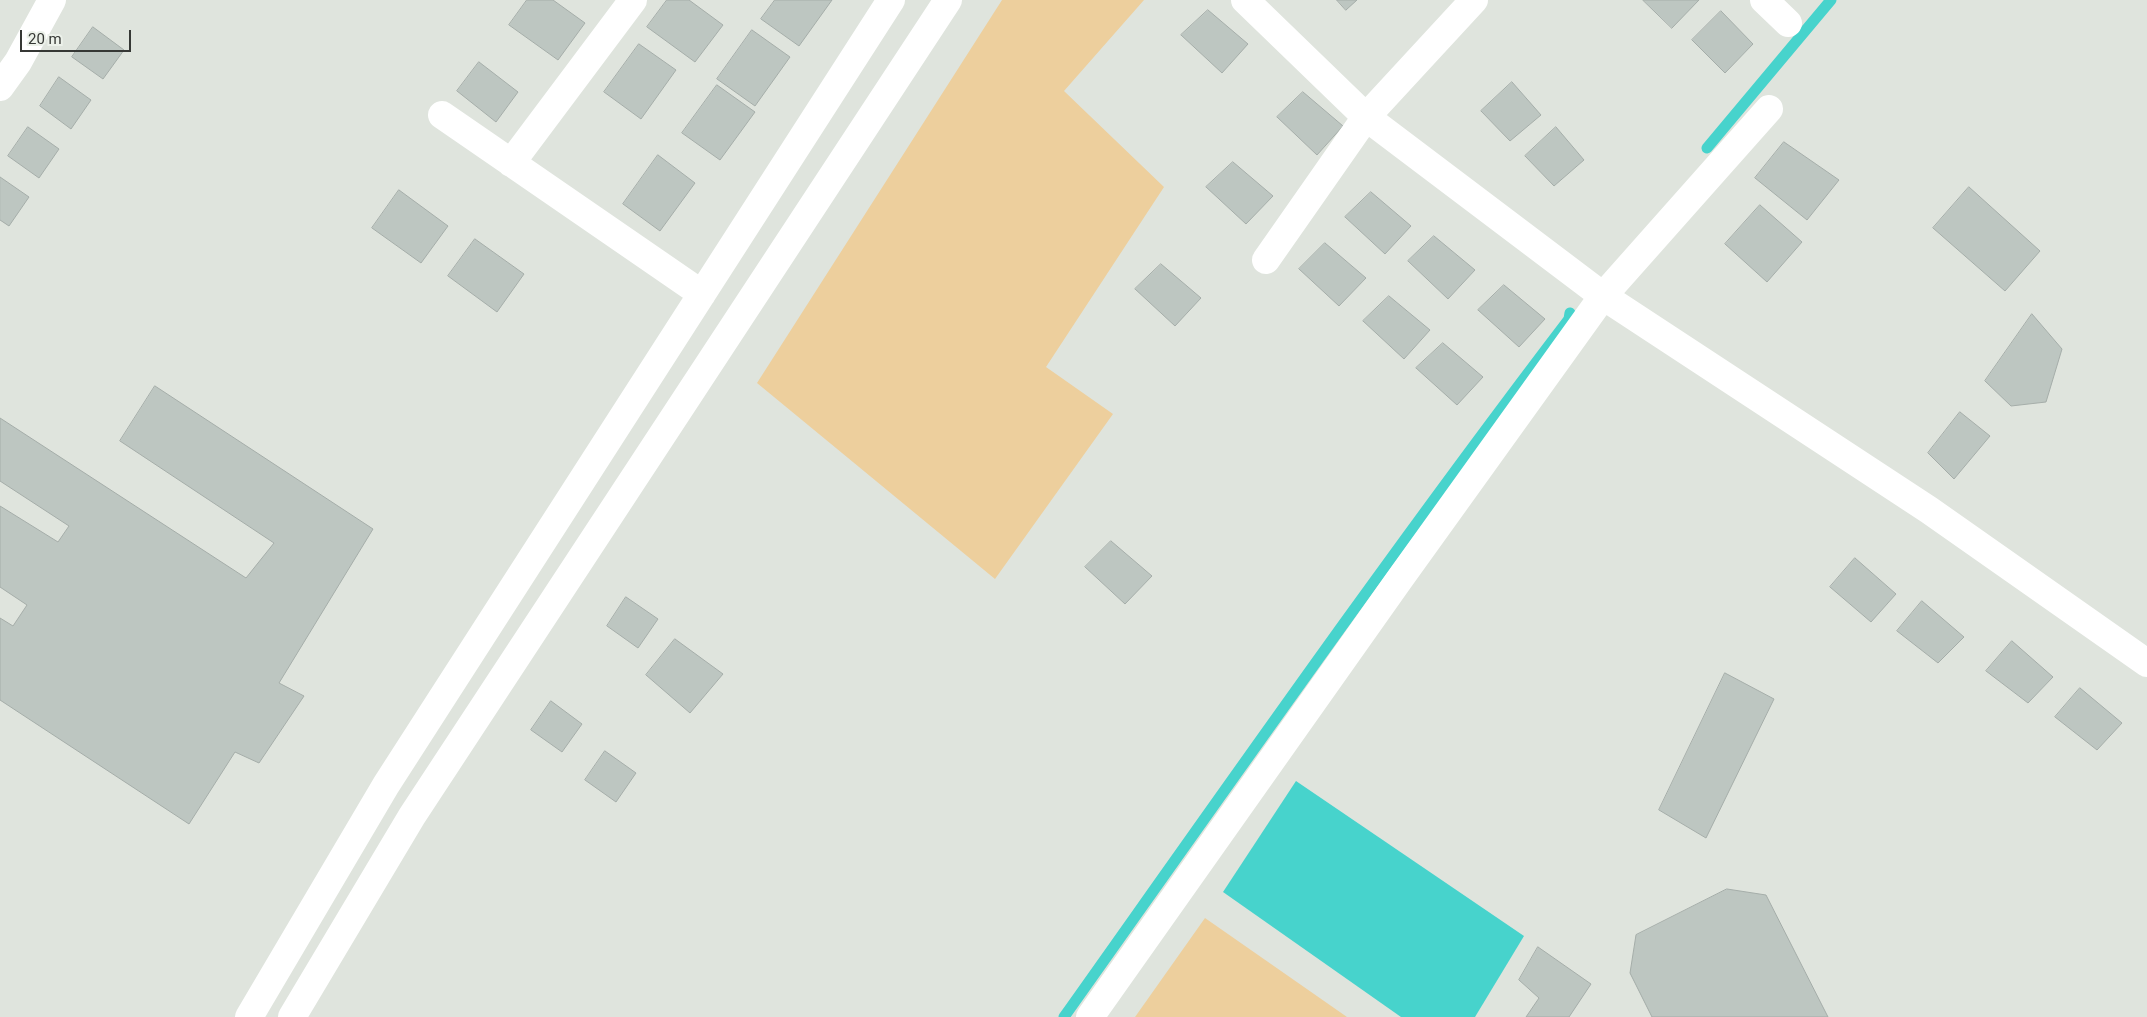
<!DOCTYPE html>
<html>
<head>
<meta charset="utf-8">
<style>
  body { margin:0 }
  #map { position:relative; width:2147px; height:1017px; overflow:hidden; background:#dfe4dd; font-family:Roboto,sans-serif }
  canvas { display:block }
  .scale { position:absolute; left:20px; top:30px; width:111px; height:22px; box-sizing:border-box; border:2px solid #363835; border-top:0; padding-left:6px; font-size:15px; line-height:18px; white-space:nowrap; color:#363835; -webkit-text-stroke:4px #ecf1ea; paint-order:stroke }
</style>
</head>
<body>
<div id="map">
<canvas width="2147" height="1017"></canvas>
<div class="scale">20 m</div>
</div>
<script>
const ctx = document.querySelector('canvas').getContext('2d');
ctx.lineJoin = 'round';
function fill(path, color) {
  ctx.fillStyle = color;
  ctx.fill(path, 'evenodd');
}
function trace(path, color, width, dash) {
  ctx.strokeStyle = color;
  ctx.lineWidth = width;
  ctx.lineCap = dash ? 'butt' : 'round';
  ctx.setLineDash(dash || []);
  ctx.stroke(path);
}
const green = new Path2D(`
  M1002 0H1144L1064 91 1164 187 1046 367 1113 414 995 579 757 383Z
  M1205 918 1347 1017H1135Z`);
const water = new Path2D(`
  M1296 781 1524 936 1475 1017H1401L1223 892Z`);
const stream = new Path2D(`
  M1707 148 1831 0
  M1064 1017C1230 783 1395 547 1569 319L1570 313`);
const building = new Path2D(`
  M527 0H553L585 23 558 60 509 25Z
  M667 0H689L723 25 695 62 647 27Z
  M775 0H832L799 46 761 19Z
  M1337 0H1357L1346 10Z
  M1643 0H1699L1672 28Z
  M1208 10 1248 44 1222 73 1181 35Z
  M1721 11 1753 44 1725 73 1692 40Z
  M93 27 124 50 103 79 72 57Z
  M752 30 790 57 755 106 717 79Z
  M639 44 676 70 641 119 604 92Z
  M479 62 518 92 496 122 457 91Z
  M59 77 91 100 71 129 40 106Z
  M1512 82 1541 115 1510 141 1481 111Z
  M717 85 755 112 720 160 682 133Z
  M1303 92 1343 126 1317 155 1277 117Z
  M28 127 59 149 39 178 8 156Z
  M1556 127 1584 160 1554 186 1525 156Z
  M1784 142 1839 180 1807 220 1755 178Z
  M658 155 695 183 660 231 623 204Z
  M1233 162 1273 196 1246 224 1206 187Z
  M0 177 29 197 9 226 0 220Z
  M1969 187 2040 251 2005 291 1933 228Z
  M399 190 448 226 421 263 372 228Z
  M1371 192 1411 226 1385 254 1345 217Z
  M1760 205 1802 242 1767 282 1725 244Z
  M1434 236 1475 270 1448 299 1408 261Z
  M475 239 524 274 497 312 448 276Z
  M1325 243 1366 278 1339 306 1299 269Z
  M1161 264 1201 298 1175 326 1135 289Z
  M1504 285 1545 319 1519 347 1478 310Z
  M1389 296 1430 330 1404 359 1363 321Z
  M2032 314 2062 349 2046 402 2011 406 1985 381Z
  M1443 343 1483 377 1457 405 1416 368Z
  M155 386 373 529 279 683 304 696 259 763 235 752 189 824 0 700V618L13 626 27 605 0 587V506L58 542 69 526 0 481V418L246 578 274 543 120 441Z
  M1960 412 1990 436 1954 479 1928 453Z
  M1111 541 1152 576 1125 604 1085 567Z
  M1855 558 1896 594 1871 622 1830 587Z
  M626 597 658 619 638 648 607 626Z
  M1922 601 1964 637 1938 663 1897 631Z
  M675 639 723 674 690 713 646 675Z
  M2012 641 2053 677 2028 703 1986 671Z
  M1725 673 1774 699 1706 838 1659 810Z
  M2080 688 2122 723 2097 750 2055 717Z
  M551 701 582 724 562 752 531 730Z
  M605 751 636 773 616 802 585 780Z
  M1727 889 1766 895 1828 1017H1652L1630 973 1636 935Z
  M1538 947 1591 984 1569 1017H1526L1539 998 1519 980Z`);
const minor = new Path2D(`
  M1245 0 1366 117 1603 296 1929 510 2147 663
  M1764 0 1788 23
  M0 87 18 62 52 0
  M442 115 702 294
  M511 163 633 0
  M1266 260 1366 117 1474 0
  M249 1017 386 785 891 0
  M292 1017 412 816 948 0
  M1090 1017 1399 580 1603 296 1769 109`);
fill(green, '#edcf9d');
fill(water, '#47d3cc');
trace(stream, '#47d3cc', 11);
fill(building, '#bdc6c1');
trace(building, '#a5ada9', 1);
trace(minor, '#fff', 28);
</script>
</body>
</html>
